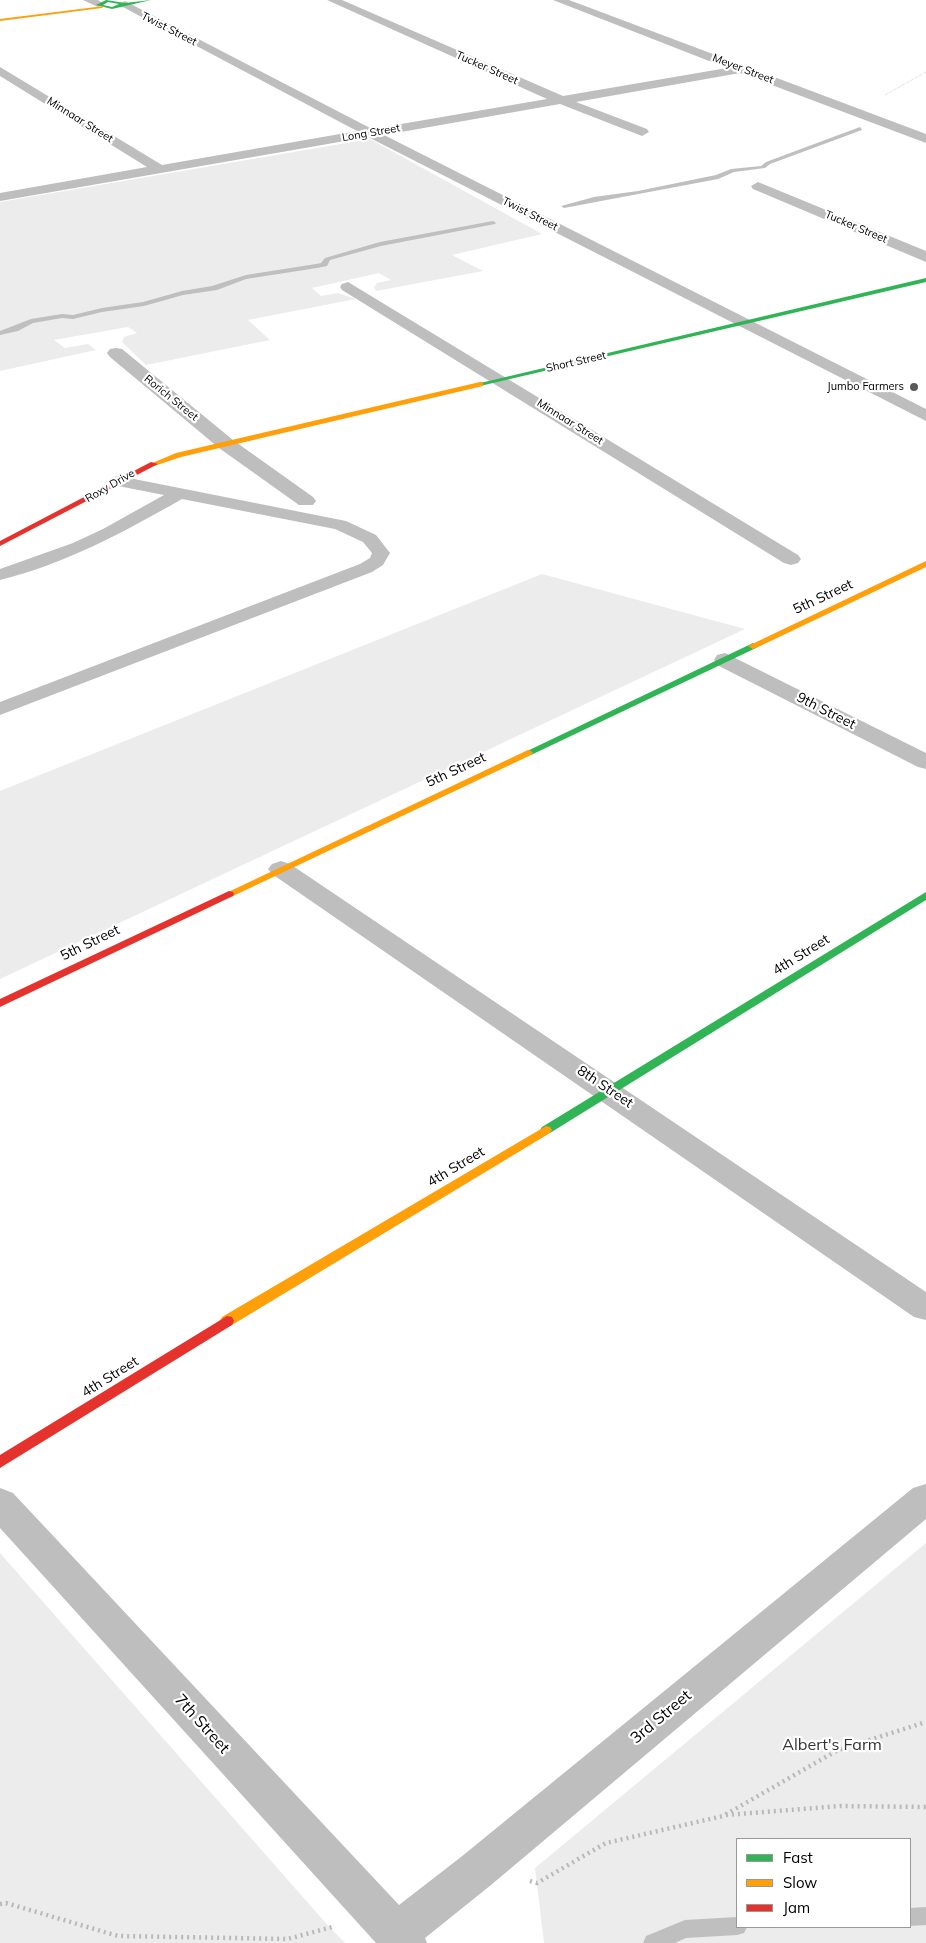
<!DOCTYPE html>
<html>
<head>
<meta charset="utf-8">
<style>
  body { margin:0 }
  #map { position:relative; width:926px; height:1943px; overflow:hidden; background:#fff; font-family:Mulish,sans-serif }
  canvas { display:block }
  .legend { position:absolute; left:736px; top:1838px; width:175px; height:90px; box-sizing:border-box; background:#fff; border:1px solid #999; margin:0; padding:6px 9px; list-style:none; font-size:15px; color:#000 }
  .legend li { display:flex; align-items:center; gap:10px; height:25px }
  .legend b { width:25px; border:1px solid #999 }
</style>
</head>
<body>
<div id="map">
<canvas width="926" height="1943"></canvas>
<ul class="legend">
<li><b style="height:6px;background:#30b455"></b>Fast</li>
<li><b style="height:6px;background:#ff9f0a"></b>Slow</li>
<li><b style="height:6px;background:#e5322d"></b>Jam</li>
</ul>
</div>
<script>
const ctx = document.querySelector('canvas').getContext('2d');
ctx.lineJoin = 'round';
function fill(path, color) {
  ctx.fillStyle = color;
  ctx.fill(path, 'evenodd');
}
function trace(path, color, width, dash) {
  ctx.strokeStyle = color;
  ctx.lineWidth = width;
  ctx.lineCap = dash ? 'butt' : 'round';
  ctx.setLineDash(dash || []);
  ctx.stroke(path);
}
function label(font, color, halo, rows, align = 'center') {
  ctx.font = font + ' Mulish,sans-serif';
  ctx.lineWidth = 4.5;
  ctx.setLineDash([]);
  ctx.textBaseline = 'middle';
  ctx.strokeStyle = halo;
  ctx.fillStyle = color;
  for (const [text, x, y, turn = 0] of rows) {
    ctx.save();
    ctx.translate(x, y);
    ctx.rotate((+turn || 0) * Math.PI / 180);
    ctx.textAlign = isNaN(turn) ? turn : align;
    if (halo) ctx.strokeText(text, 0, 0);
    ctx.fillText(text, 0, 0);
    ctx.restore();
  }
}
const green = new Path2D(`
  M370 139 542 234 452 255 483 271 376 291 374 287 377 283 391 280 379 273 312 288 321 296 338 293 356 299 248 320 270 340 146 365 122 342 124 337 137 333 128 327 54 340 65 348 88 344 96 350 0 371V202Z
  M542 574 745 629 0 979V791Z
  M926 1543V1943H544L535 1868ZM737 1839H910V1927H737Z
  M0 1553 324 1921 345 1943H0Z`);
const stream = new Path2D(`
  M860 127 862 130 770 164 765 168 734 172 718 179 564 208 561 206 594 197 638 191 716 175 731 169 761 166 766 162Z
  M493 221 496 223 495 224 381 246 330 260 327 266 317 268 246 279 217 290 183 295 144 306 102 312 73 319 62 318 33 323 18 331 0 335V331L31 319 62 314 73 315 102 308 143 302 182 291 212 286 246 275 316 264 321 263 325 258 380 242Z
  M926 1907V1925L910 1926V1908Z
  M737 1917V1927H747L744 1933 737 1935 686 1938 675 1943H643L646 1936 685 1920Z`);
const pathFar1 = new Path2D(`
  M885 95 926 72`);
const path = new Path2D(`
  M726 1815 840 1806 926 1807
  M530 1881 537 1883 606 1843 723 1816 838 1750 926 1722
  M0 1904 6 1903 118 1936 288 1939 332 1927`);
const lane = new Path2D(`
  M119 476 346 521 376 535 390 553 383 565 372 572 0 715V702L360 564 370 558 372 553 363 542 335 529 182 499C124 532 65 564 0 580V569L73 543 103 529 164 495 113 485 111 481 113 477Z`);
const street = new Path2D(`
  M83 0H98L104 4 98 7Z
  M327 0H342L563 96 727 68 553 0H569L926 134V143L740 73 576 102 647 129 649 132 642 136 560 104 384 135 926 409V421L368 137 0 201V193L147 167 0 76V67L162 165 357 131 121 6 119 4 125 1 372 129 547 99Z
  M758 182 926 251V262L753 189 751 186Z
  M348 282 798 555 801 559 798 563 791 565 784 563 342 290 340 287 342 284Z
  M116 348 122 349 233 440 313 497 316 501 313 505H299L219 448 110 357 107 353 110 349Z
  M725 653 926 753V769L918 767 717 665 714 660 717 655Z
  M281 861 290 864 926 1292V1320L914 1317 272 874 268 869 272 864Z
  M926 1484V1519L491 1885 425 1938 427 1943H376L0 1528V1488L13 1493 399 1905 461 1857 913 1488Z`);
const fast = new Path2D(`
  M106 0 125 3 151 0 112 9 96 5ZM108 2 119 4 112 7 103 5Z
  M926 278V282L480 386 476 384Z
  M753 643 758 646 756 648 531 755H525L523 753Z
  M926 892V900L550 1133H542L540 1130 542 1127Z`);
const slow = new Path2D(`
  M104 6 102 8 0 21V19Z
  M480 382H483V386L181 457 154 466 150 464 176 453Z
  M926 561V567L756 648 753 649 748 646Z
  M528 750 531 751 533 753 531 755 233 896 229 897 224 894Z
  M546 1126 550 1127 552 1130 550 1133 232 1325 227 1326 222 1325 220 1321 222 1317Z`);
const jam = new Path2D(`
  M151 462 158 464 0 546V541Z
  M229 891 233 892 234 894 233 896 0 1007V999Z
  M227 1316 232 1317 234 1321 232 1325 0 1468V1455Z`);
const markers = [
  [914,387,5,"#595959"]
];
const farStreetnames = [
  ["Twist Street",169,29,27],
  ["Tucker Street",487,68,24],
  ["Meyer Street",743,69,21],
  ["Minnaar Street",80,120,32],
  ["Long Street",371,133,-10],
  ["Twist Street",530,214,27],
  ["Tucker Street",856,227,23],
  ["Short Street",576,362,-13],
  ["Rorich Street",171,398,39],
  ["Minnaar Street",570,422,32],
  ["Roxy Drive",110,486,-30]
];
const farPoinames = [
  ["Jumbo Farmers",904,387]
];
const streetNames = [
  ["5th Street",823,597,-25],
  ["9th Street",826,711,27],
  ["5th Street",456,770,-25],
  ["5th Street",90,943,-26],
  ["4th Street",801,955,-32],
  ["8th Street",605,1087,34],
  ["4th Street",456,1167,-31],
  ["4th Street",110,1377,-32]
];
const nearStreetnames = [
  ["3rd Street",661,1717,-40],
  ["7th Street",202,1724,48]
];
const nearParknames = [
  ["Albert's Farm",832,1745]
];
fill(green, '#ececec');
fill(stream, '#bfbfbf');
trace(pathFar1, '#b9b9b9', 1, [0.5, 1]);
trace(path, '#b9b9b9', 4.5, [2, 4]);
fill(lane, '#bebebe');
fill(street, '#bebebe');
fill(fast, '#30b455');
fill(slow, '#ff9f0a');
fill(jam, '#e5322d');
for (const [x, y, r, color] of markers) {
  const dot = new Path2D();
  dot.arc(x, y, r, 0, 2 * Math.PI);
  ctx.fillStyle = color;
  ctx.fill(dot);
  trace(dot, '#fff', 2);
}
label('11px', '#000', '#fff', farStreetnames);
label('11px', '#000', '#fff', farPoinames, 'right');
label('14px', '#000', '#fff', streetNames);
label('16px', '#000', '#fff', nearStreetnames);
label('16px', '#333', '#fff', nearParknames);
</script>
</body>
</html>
